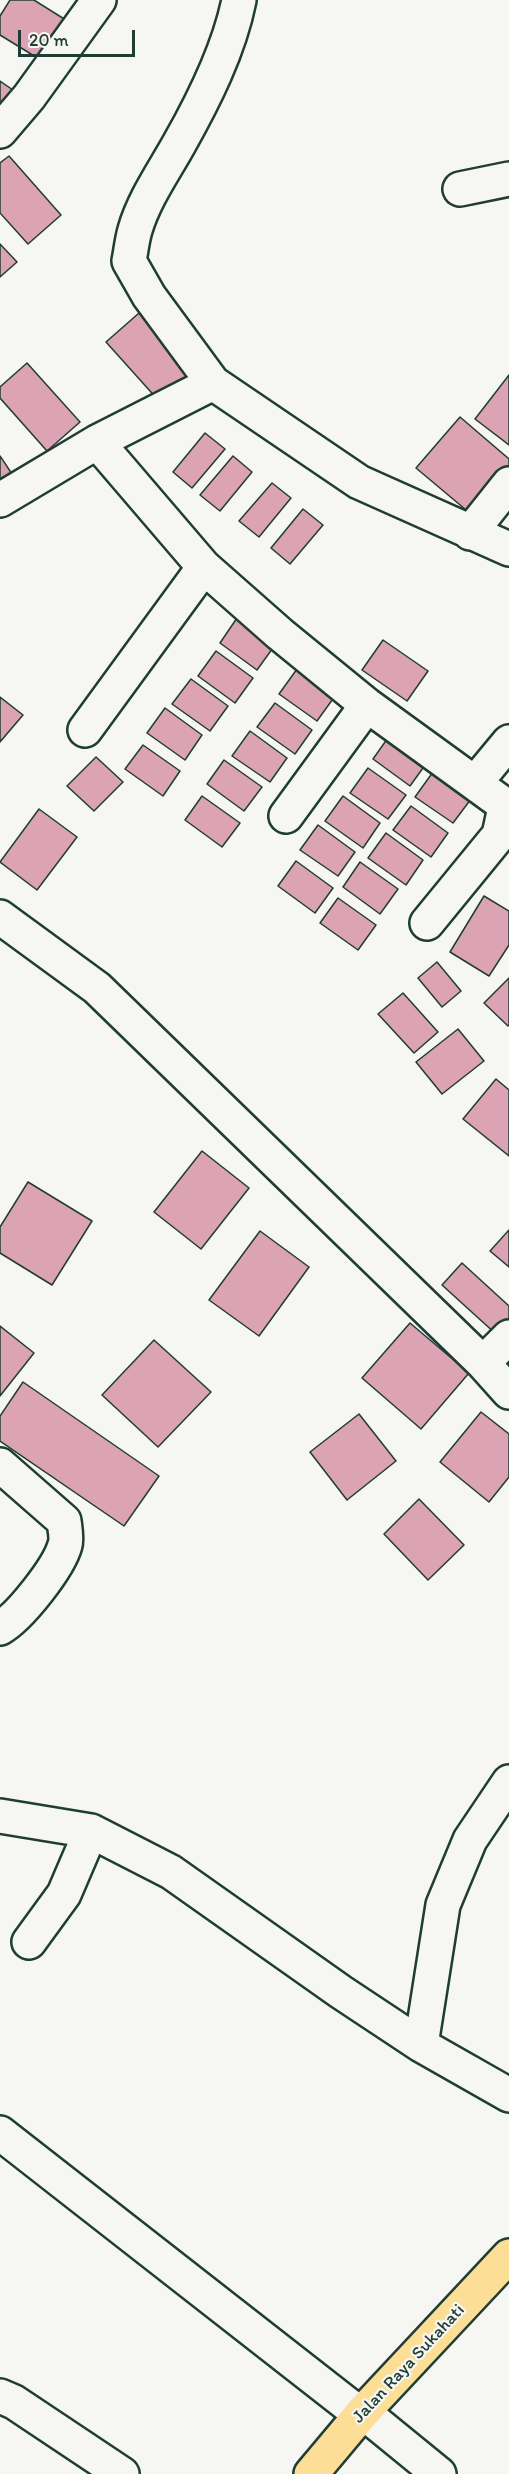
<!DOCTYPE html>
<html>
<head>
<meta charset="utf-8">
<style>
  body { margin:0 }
  #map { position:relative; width:509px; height:2474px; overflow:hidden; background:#f6f6f2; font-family:Itim,sans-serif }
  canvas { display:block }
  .scale { position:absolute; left:18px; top:30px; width:117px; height:27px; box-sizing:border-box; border:3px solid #1f3d34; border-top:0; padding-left:8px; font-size:18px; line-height:21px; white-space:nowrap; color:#1f3d34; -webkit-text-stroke:4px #f6f6f2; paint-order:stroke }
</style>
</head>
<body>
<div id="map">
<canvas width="509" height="2474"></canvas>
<div class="scale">20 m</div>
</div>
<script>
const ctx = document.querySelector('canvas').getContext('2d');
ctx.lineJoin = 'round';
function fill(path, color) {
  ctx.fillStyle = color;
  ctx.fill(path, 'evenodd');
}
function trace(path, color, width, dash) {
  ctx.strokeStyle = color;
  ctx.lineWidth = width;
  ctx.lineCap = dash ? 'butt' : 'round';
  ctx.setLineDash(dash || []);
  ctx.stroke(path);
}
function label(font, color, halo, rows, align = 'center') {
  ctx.font = font + ' Itim,sans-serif';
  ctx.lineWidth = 4.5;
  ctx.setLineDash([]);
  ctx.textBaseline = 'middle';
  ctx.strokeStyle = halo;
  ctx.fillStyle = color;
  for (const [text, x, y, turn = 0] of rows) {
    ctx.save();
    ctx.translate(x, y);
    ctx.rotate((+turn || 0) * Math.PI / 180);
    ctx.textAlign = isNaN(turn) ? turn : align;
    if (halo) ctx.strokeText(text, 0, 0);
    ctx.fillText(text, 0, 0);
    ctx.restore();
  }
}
const building = new Path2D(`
  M10 0H34L69 22 44 62 0 35V16Z
  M0 81 13 90 0 107Z
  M9 156 61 215 28 244 0 213V163Z
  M0 244 17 262 0 277Z
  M139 313 192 372 159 401 106 342Z
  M27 363 80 422 47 451 0 398V387Z
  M509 375V445L475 419Z
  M460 417 509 459V472L472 515 416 468Z
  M205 433 225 449 192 488 173 472Z
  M0 456 14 477 0 487Z
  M233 456 252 472 220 511 200 495Z
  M272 483 291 498 259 537 239 521Z
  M303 509 323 525 290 564 271 548Z
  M237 618 275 645 257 670 220 643Z
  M383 640 428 671 407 701 362 670Z
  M216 651 253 678 235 703 198 676Z
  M297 669 335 696 317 721 279 694Z
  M191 679 228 706 210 731 172 704Z
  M0 697 23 715 0 742Z
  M275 703 312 730 295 754 257 727Z
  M165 708 202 735 185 760 147 733Z
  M250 731 287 758 270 782 232 756Z
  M390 735 428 761 410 786 373 759Z
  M143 745 180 771 163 796 125 769Z
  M96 757 123 782 94 811 67 786Z
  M224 760 262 787 244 811 207 784Z
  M368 768 406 795 388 819 350 793Z
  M433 772 471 799 453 823 415 797Z
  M202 796 240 823 222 847 185 820Z
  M343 796 380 823 363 848 325 821Z
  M411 806 448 833 431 857 393 830Z
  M39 809 77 837 37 890 0 862Z
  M318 825 355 852 338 876 300 850Z
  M386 833 423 860 406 885 368 858Z
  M296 861 333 888 315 913 278 886Z
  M360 862 398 889 380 914 343 887Z
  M484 896 509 911V945L489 976 450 952Z
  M338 898 376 925 358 950 320 923Z
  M437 962 461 991 442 1007 418 978Z
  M509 978V1025L508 1026 484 1003Z
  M403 993 438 1032 414 1053 378 1014Z
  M458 1029 484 1061 442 1094 416 1062Z
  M496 1079 509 1090V1156L463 1119Z
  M202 1151 249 1188 201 1249 154 1212Z
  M28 1182 92 1221 52 1285 0 1253V1227Z
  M509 1230V1267L490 1251Z
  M260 1231 309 1267 259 1336 209 1300Z
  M462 1263 509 1306V1321L497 1335 442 1285Z
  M410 1323 469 1373 421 1429 362 1378Z
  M0 1326 34 1353 0 1396Z
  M154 1340 211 1392 158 1447 102 1395Z
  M23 1382 159 1476 124 1526 0 1441V1416Z
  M481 1412 509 1434V1477L489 1502 440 1462Z
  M359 1414 396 1461 347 1500 310 1452Z
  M419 1499 464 1545 428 1580 384 1534Z`);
const minor = new Path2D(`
  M239 0C229 50 204 100 179 144 164 171 144 199 135 230 132 240 131 251 129 261L149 296 213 383 359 482 509 549
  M0 131 29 97 99 0
  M460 189 509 179
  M97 442 204 567 280 634 367 705 502 803 504 812 499 835 427 923
  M0 500 97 442 213 383
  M470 533 509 484
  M85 730 204 567
  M475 783 509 742
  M286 816 367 705
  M0 917 97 988 483 1363 509 1392
  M483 1363 509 1337
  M0 1465 64 1521C65 1529 67 1539 65 1545 59 1567 20 1617 0 1628
  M0 1816 91 1831 171 1872 341 1992 421 2045 509 2095
  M29 1942 64 1894 91 1831
  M421 2045 443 1905 470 1840 509 1782
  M0 2133 361 2415
  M0 2396 14 2402 122 2474
  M363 2412 439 2474`);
const major = new Path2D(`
  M311 2474 363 2412 509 2256`);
const streetNames = [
  ["Jalan Raya Sukahati",409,2364,-47]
];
fill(building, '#dba3b3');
trace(building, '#1f3d34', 1.5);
trace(minor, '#1f3d34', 38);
trace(major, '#1f3d34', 38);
trace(minor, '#f6f6f2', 33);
trace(major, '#fcde96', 33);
label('18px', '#1f3d34', '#f6f6f2', streetNames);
</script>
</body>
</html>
